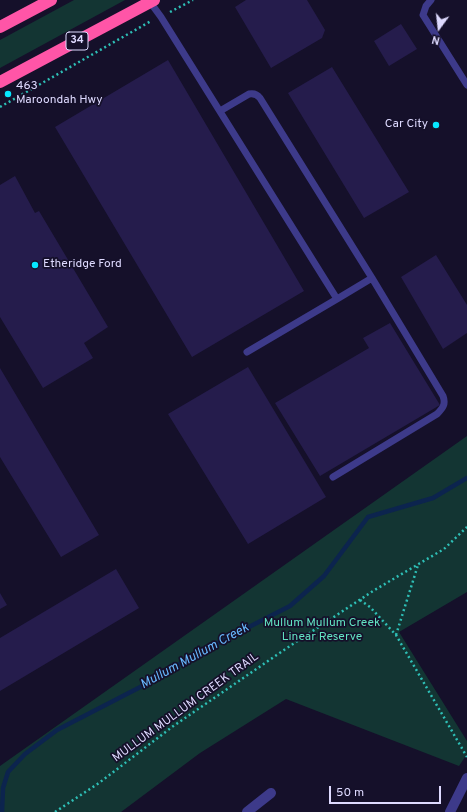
<!DOCTYPE html>
<html>
<head>
<meta charset="utf-8">
<style>
  body { margin:0 }
  #map { position:relative; width:467px; height:812px; overflow:hidden; background:#15102a; font-family:Overpass,sans-serif }
  canvas { display:block }
  .north { position:absolute; left:419px; top:8px; width:40px; height:40px; -webkit-text-stroke:3px #15102a; paint-order:stroke; rotate:195deg; font-size:11px; font-weight:700; line-height:16px; text-align:center; color:#dedaff }
  .north::after { content:''; display:block; margin:auto; width:14px; height:18px; background:#dedaff; clip-path:polygon(50% 0,100% 100%,50% 72%,0 100%) }
  .scale { position:absolute; left:329px; top:786px; width:112px; height:18px; box-sizing:border-box; border:2px solid #dedaff; border-top:0; padding-left:5px; font-size:12px; line-height:14px; white-space:nowrap; color:#dedaff; -webkit-text-stroke:3px #15102a; paint-order:stroke }
</style>
</head>
<body>
<div id="map">
<canvas width="467" height="812"></canvas>
<div class="north">N</div>
<div class="scale">50 m</div>
</div>
<script>
const ctx = document.querySelector('canvas').getContext('2d');
ctx.lineJoin = 'round';
function fill(path, color) {
  ctx.fillStyle = color;
  ctx.fill(path, 'evenodd');
}
function trace(path, color, width, dash) {
  ctx.strokeStyle = color;
  ctx.lineWidth = width;
  ctx.lineCap = dash ? 'butt' : 'round';
  ctx.setLineDash(dash || []);
  ctx.stroke(path);
}
function label(font, color, halo, rows, align = 'center') {
  ctx.font = font + ' Overpass,sans-serif';
  ctx.lineWidth = 3.5;
  ctx.setLineDash([]);
  ctx.textBaseline = 'middle';
  ctx.strokeStyle = halo;
  ctx.fillStyle = color;
  for (const [text, x, y, turn = 0] of rows) {
    ctx.save();
    ctx.translate(x, y);
    ctx.rotate((+turn || 0) * Math.PI / 180);
    ctx.textAlign = isNaN(turn) ? turn : align;
    if (halo) ctx.strokeText(text, 0, 0);
    ctx.fillText(text, 0, 0);
    ctx.restore();
  }
}
const green = new Path2D(`
  M74 0H125L0 68V40Z
  M467 436V592L399 632 467 741V754L459 766 286 699 200 753 121 812H0V766Z`);
const stream = new Path2D(`
  M2 812 3 788 8 772 25 754 57 730 152 681 196 654 290 606 324 576 368 517 433 498 467 478`);
const building = new Path2D(`
  M246 0H307L325 30 322 38 271 68 235 7Z
  M401 24 417 49 389 66 374 41Z
  M168 60 304 291 192 357 55 127Z
  M332 67 409 192 364 218 288 93Z
  M15 176 35 213 39 211 108 327 84 343 93 358 43 388 0 317V185Z
  M436 255 467 305V333L443 349 401 277Z
  M390 323 440 405 320 476 275 403 369 348 363 338Z
  M248 367 326 497 248 544 168 414Z
  M0 368 99 535 61 557 0 457Z
  M116 569 139 608 0 691V638Z
  M0 593 7 605 0 609Z`);
const path = new Path2D(`
  M170 12 193 0
  M0 107 151 21
  M360 600 370 607 396 635 467 757
  M396 635 418 565
  M55 812 99 783 172 727 284 650 373 591 444 549 467 527`);
const lane = new Path2D(`
  M431 0 426 6 423 15 467 85
  M150 2 161 17 337 299 247 352
  M220 111 249 94C254 93 257 94 260 98L372 278 337 299
  M333 477 437 414C443 408 446 404 443 396L372 278`);
const street = new Path2D(`
  M247 812 271 793
  M450 812 467 778`);
const highway = new Path2D(`
  M0 27 51 0
  M0 82 154 0`);
const markers = [
  [8,94,4,"#06e7ff"],
  [436,125,4,"#06e7ff"],
  [35,265,4,"#06e7ff"]
];
const shields = [
  [77,41,22]
];
const shieldNames = [
  ["34",77,41]
];
const poiNames = [
  ["463",16,87],
  ["Maroondah Hwy",16,101],
  ["Car City",428,125,"right"],
  ["Etheridge Ford",43,265]
];
const parkNames = [
  ["Mullum Mullum Creek",322,624],
  ["Linear Reserve",322,638]
];
const streetNames = [
  ["MULLUM MULLUM CREEK TRAIL",186,708,-36]
];
const waterNames = [
  ["Mullum Mullum Creek",195,657,-29]
];
fill(green, '#133533');
trace(stream, '#0c244e', 4.5);
fill(building, '#251c4c');
trace(path, '#2ebfb6', 2.5, [2, 3]);
trace(lane, '#3d3a8a', 7);
trace(street, '#3d3a8a', 10);
trace(highway, '#ff55a7', 12);
for (const [x, y, r, color] of markers) {
  const dot = new Path2D();
  dot.arc(x, y, r, 0, 2 * Math.PI);
  ctx.fillStyle = color;
  ctx.fill(dot);
  trace(dot, '#15102a', 1.5);
}
for (const [x, y, w] of shields) {
  const box = new Path2D();
  box.roundRect(x - w / 2, y - 9, w, 18, 3);
  ctx.fillStyle = '#15102a';
  ctx.fill(box);
  trace(box, '#dedaff', 1);
}
label('bold 11px', '#dedaff', null, shieldNames);
label('12px', '#dedaff', '#15102a', poiNames, 'left');
label('12px', '#62e3c2', '#15102a', parkNames);
label('12px', '#dedaff', '#15102a', streetNames);
label('italic 13px', '#68b9ff', '#15102a', waterNames);
</script>
</body>
</html>
